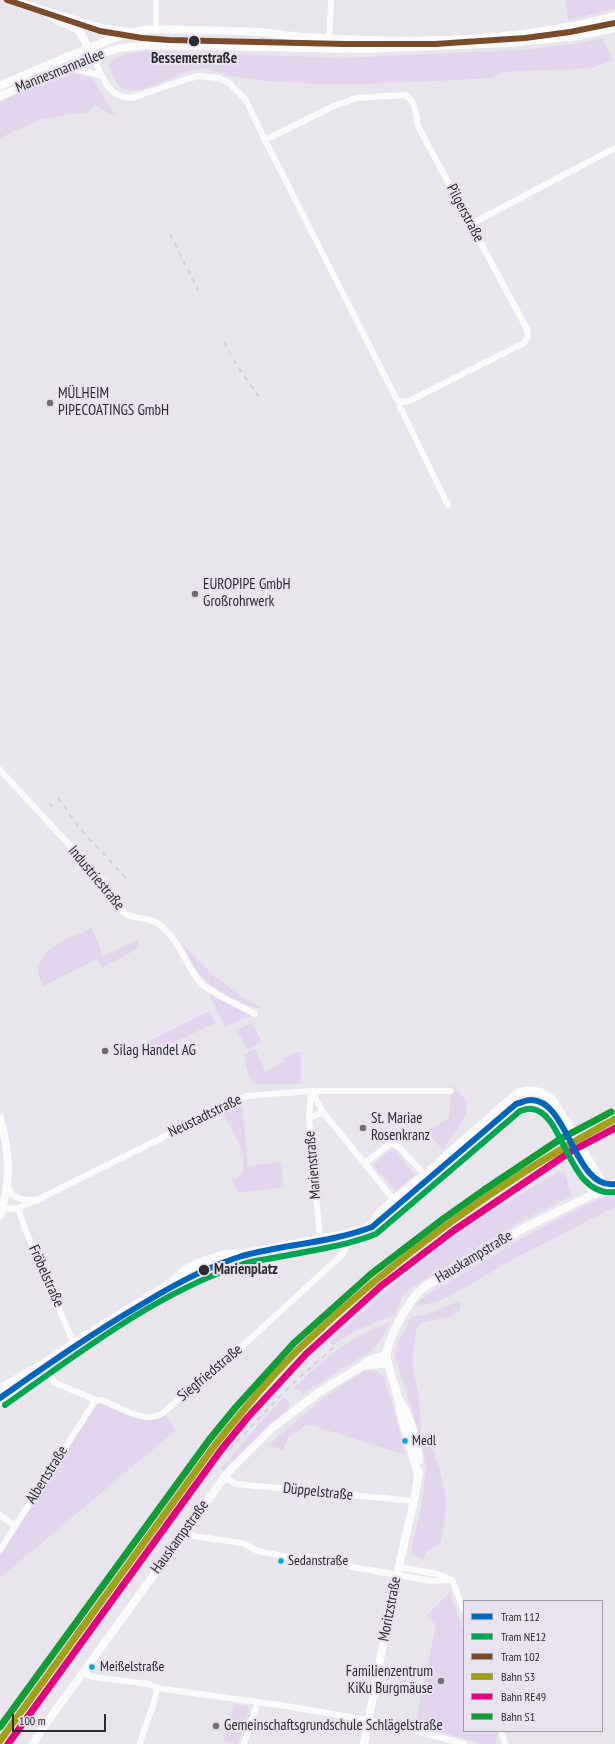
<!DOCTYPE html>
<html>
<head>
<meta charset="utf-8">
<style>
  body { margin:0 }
  #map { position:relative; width:615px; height:1744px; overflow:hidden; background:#e9e5ec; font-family:"PT Sans Narrow",sans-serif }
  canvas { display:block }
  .legend { position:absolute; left:463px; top:1600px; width:140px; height:132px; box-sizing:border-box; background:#e9e2ef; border:1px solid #9e99a3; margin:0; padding:5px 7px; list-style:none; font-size:12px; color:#2e2c31 }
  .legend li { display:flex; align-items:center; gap:8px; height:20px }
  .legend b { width:20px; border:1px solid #9e99a3 }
  .scale { position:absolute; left:12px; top:1714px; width:94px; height:18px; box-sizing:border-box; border:2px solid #2e2c31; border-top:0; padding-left:5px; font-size:12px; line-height:14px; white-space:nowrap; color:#2e2c31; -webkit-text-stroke:3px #e9e2ef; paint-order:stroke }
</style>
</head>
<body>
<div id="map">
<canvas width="615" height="1744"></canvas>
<ul class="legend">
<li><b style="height:5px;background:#0065bd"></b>Tram 112</li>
<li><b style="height:5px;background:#00a651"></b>Tram NE12</li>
<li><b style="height:5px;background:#7a4b2a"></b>Tram 102</li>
<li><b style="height:5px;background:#a1a016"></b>Bahn S3</li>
<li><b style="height:5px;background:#e5007d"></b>Bahn RE49</li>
<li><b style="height:5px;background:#109c37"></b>Bahn S1</li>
</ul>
<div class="scale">100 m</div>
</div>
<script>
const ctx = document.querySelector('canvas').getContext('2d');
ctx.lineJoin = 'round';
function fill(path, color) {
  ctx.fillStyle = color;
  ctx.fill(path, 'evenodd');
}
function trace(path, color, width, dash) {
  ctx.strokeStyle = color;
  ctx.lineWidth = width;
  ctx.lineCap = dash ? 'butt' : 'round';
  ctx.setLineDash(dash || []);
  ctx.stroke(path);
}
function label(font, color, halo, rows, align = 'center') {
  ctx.font = font + ' "PT Sans Narrow",sans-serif';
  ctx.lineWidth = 4;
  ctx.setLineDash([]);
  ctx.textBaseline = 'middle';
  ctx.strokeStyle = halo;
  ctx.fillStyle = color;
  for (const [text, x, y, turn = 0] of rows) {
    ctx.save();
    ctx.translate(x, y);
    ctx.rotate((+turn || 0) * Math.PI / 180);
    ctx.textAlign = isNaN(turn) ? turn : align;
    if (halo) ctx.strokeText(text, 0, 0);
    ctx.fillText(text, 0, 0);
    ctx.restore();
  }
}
const green = new Path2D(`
  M566 0H615V9L568 20Z
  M602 38 613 60 593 68 502 72 492 78C428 81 363 86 299 83 277 82 254 80 232 76 222 75 214 69 203 69 179 69 152 93 128 90 116 89 113 75 109 66 115 54 136 52 148 51L345 58 520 50 575 44Z
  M71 74H77L93 79 116 117 94 105 89 112 41 119 0 138V102L29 88 44 85Z
  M92 928 99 945 102 956 138 940 139 946 135 950 102 968 97 959 43 986C40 980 37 974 38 968 42 945 74 936 92 928Z
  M181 942 213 975 239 995 263 1009C241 1005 216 991 200 975 192 966 186 952 181 942Z
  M206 989 210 992 251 1016 225 1027Z
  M209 1011 215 1023 145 1056 139 1046Z
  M252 1023 262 1042 247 1050 237 1030Z
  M255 1049 265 1071 284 1062 283 1059 296 1052H301V1084H253L246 1068 244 1054Z
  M452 1085 467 1101 466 1115 443 1150 426 1131 449 1118Z
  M242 1104 248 1166 281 1162 284 1187 238 1193 232 1180C234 1179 239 1177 240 1175 253 1160 230 1128 223 1113Z
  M393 1148 415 1175 396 1191 373 1165Z
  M564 1170 572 1196 518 1223 412 1287 403 1296 395 1314 357 1330 333 1345 330 1341C370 1305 410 1268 454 1237 489 1212 526 1190 564 1170Z
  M615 1192V1207L517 1257 456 1293 439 1301 415 1307 422 1298C485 1260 547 1221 615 1192Z
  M460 1301V1309L452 1316 421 1323 416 1330 413 1353V1370L419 1396 421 1430 419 1435 428 1433C434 1455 445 1479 446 1503 446 1516 443 1529 441 1543L427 1551 423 1560 411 1554 421 1506 426 1471 424 1450 395 1357 397 1345 411 1317 427 1314Z
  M390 1322 383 1336 371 1351 303 1393 294 1388C325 1358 349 1337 390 1322Z
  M370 1370 378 1372 384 1376 402 1440 405 1455 307 1424 288 1438 283 1450 268 1445 322 1399 364 1371Z
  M284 1397 289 1402 290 1407 224 1470H220L258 1425Z
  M96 1402 144 1418 164 1413 176 1430 0 1578V1556Z
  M450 1592 464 1632V1731H496L498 1735 495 1744H483L415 1725 436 1625 427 1615Z
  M234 1704 247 1706 249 1709 238 1744 224 1741Z`);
const street = new Path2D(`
  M156 0V29
  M329 50 331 0
  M93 56C103 77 106 97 132 98L187 79 199 76 219 78 229 83 246 100 265 140 334 106 356 98 405 95C416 101 416 115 418 126L527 329 528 337 524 343 409 401 404 402 397 400 265 140
  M69 67 102 76
  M471 224 615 148
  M400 401V407L448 505
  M0 770 102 880 124 913C134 920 148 916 159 924 178 939 185 962 199 981 209 993 241 1006 255 1014
  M311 1091 309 1118 320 1239
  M312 1092 323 1112 394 1200
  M309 1118 323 1112
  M365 1163 391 1143 398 1146 425 1175
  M8 1186C12 1199 21 1200 33 1200
  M18 1208 26 1231 74 1344
  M0 1210 18 1208 37 1200 246 1096 311 1091H451
  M42 1365 55 1383 89 1397 95 1401 101 1400C119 1407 147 1426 164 1412L249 1340 343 1254 347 1244 348 1234
  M223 1477 236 1484 414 1501
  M0 1515 15 1526
  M184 1531 193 1536 242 1543 258 1551 298 1559 308 1556 345 1563 352 1567 432 1581 452 1580
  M0 1550 95 1401
  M398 1567 437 1574 452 1580 464 1611
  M83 1673 93 1677 149 1684 157 1688 286 1706 391 1724 464 1744
  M501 1731 505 1744
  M140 1744C145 1724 154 1709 157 1688
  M244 1744 258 1702`);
const secondary = new Path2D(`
  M11 0 101 28 128 32
  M48 13 57 20 79 30 90 52
  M0 86C34 71 67 56 102 43 114 38 125 33 138 31 153 28 169 29 185 30 209 30 233 31 257 32 273 33 289 36 305 37 409 44 514 43 615 16
  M0 96 93 56 120 48 148 45 364 49 509 43 578 36 615 28
  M0 1118C10 1154 11 1181 0 1216
  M363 1366 388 1363
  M400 1401C411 1418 416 1440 419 1460
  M418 1475 400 1411C399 1392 389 1375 387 1357 385 1341 411 1297 424 1287L524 1228 594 1194
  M33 1744 45 1725 229 1471 272 1428 318 1393 362 1366 367 1361 387 1354
  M364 1744 393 1592 415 1496 419 1471`);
const primary = new Path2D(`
  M372 1224H377L386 1219 515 1110C522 1106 530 1102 538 1106 554 1113 585 1176 594 1194L615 1183
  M173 1282 188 1280 243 1256
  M0 1389 42 1365 98 1328 173 1282 185 1270 199 1263 223 1255 249 1253 348 1234 364 1229 372 1224 378 1215 394 1200 425 1175 518 1093C531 1089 543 1091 553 1101L605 1188
  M0 1401 34 1373`);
const tram = new Path2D(`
  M260 38 286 42`);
const rail = new Path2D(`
  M170 234 198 290
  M224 342 236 364 259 397
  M58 798 80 829 128 880
  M49 803 54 809
  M230 1449 289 1387 334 1347`);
const rail1 = new Path2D(`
  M0 1741 215 1445C242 1412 270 1377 301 1347 393 1259 502 1179 615 1119`);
const rail2 = new Path2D(`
  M8 1744 221 1450 248 1417 306 1354 381 1286 453 1231 493 1204 570 1152 615 1128`);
const rail3 = new Path2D(`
  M0 1727 209 1440 236 1407 294 1343 371 1274 443 1219 484 1190 562 1138 611 1112`);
const tram1 = new Path2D(`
  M0 1398C47 1365 94 1332 144 1303 175 1284 207 1267 242 1256 285 1244 330 1243 372 1227L516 1104C521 1103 526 1100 531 1100 569 1100 574 1190 615 1184`);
const tram2 = new Path2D(`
  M5 1405C79 1353 156 1293 243 1264 253 1261 263 1260 273 1258 307 1251 343 1247 376 1234L520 1111C523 1110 528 1108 532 1109 565 1112 567 1198 615 1192`);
const tram3 = new Path2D(`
  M7 0 100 31 142 38 169 40 345 44H435L525 38 570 32 615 23`);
const markers = [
  [194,41,6,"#2e2c31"],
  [50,403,4,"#6f6d72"],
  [195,594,4,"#6f6d72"],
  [105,1051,4,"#6f6d72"],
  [363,1128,4,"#6f6d72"],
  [204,1270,6,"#2e2c31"],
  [405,1441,3.5,"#00a9ce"],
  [281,1561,3.5,"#00a9ce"],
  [92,1667,3.5,"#00a9ce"],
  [441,1681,4,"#6f6d72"],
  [216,1726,4,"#6f6d72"]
];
const busNames = [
  ["Medl",412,1441],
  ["Sedanstraße",288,1561],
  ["Meißelstraße",100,1667]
];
const stopNames = [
  ["Bessemerstraße",194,59],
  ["Marienplatz",214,1270,"left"]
];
const streetNames = [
  ["Mannesmannallee",60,71,-22],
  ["Pilgerstraße",465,213,62],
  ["Industriestraße",96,878,50],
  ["Neustadtstraße",205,1116,-26],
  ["Marienstraße",313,1165,-95],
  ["Hauskampstraße",474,1257,-31],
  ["Fröbelstraße",46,1276,66],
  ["Siegfriedstraße",210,1373,-40],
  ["Albertstraße",47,1475,-58],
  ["Düppelstraße",318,1492,6],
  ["Hauskampstraße",180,1537,-54],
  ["Moritzstraße",390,1609,-79]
];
const poiNames = [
  ["MÜLHEIM",58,394],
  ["PIPECOATINGS GmbH",58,411],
  ["EUROPIPE GmbH",203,585],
  ["Großrohrwerk",203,602],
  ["Silag Handel AG",113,1051],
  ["St. Mariae",371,1119],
  ["Rosenkranz",371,1136],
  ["Familienzentrum",433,1672,"right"],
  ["KiKu Burgmäuse",433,1689,"right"],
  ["Gemeinschaftsgrundschule Schlägelstraße",224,1726]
];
fill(green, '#e4d5ee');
trace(street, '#fcfbfc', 6);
trace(secondary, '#fcfbfc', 8);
trace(primary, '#fcfbfc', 9);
trace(tram, '#d3d1d4', 1);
trace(rail, '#d3d1d4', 2, [5, 5]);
trace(rail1, '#a1a016', 7);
trace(rail2, '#e5007d', 7);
trace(rail3, '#109c37', 7);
trace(tram1, '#0065bd', 6);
trace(tram2, '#00a651', 6);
trace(tram3, '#7a4b2a', 6);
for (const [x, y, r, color] of markers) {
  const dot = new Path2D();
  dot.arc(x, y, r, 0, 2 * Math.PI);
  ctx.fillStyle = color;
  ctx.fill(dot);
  trace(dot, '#e9e2ef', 1.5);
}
label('14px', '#2e2c31', '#e9e2ef', busNames, 'left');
label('bold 15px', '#2e2c31', '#e9e2ef', stopNames);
label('15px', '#2e2c31', '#e9e2ef', streetNames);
label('15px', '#2e2c31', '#e9e2ef', poiNames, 'left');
</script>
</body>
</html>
